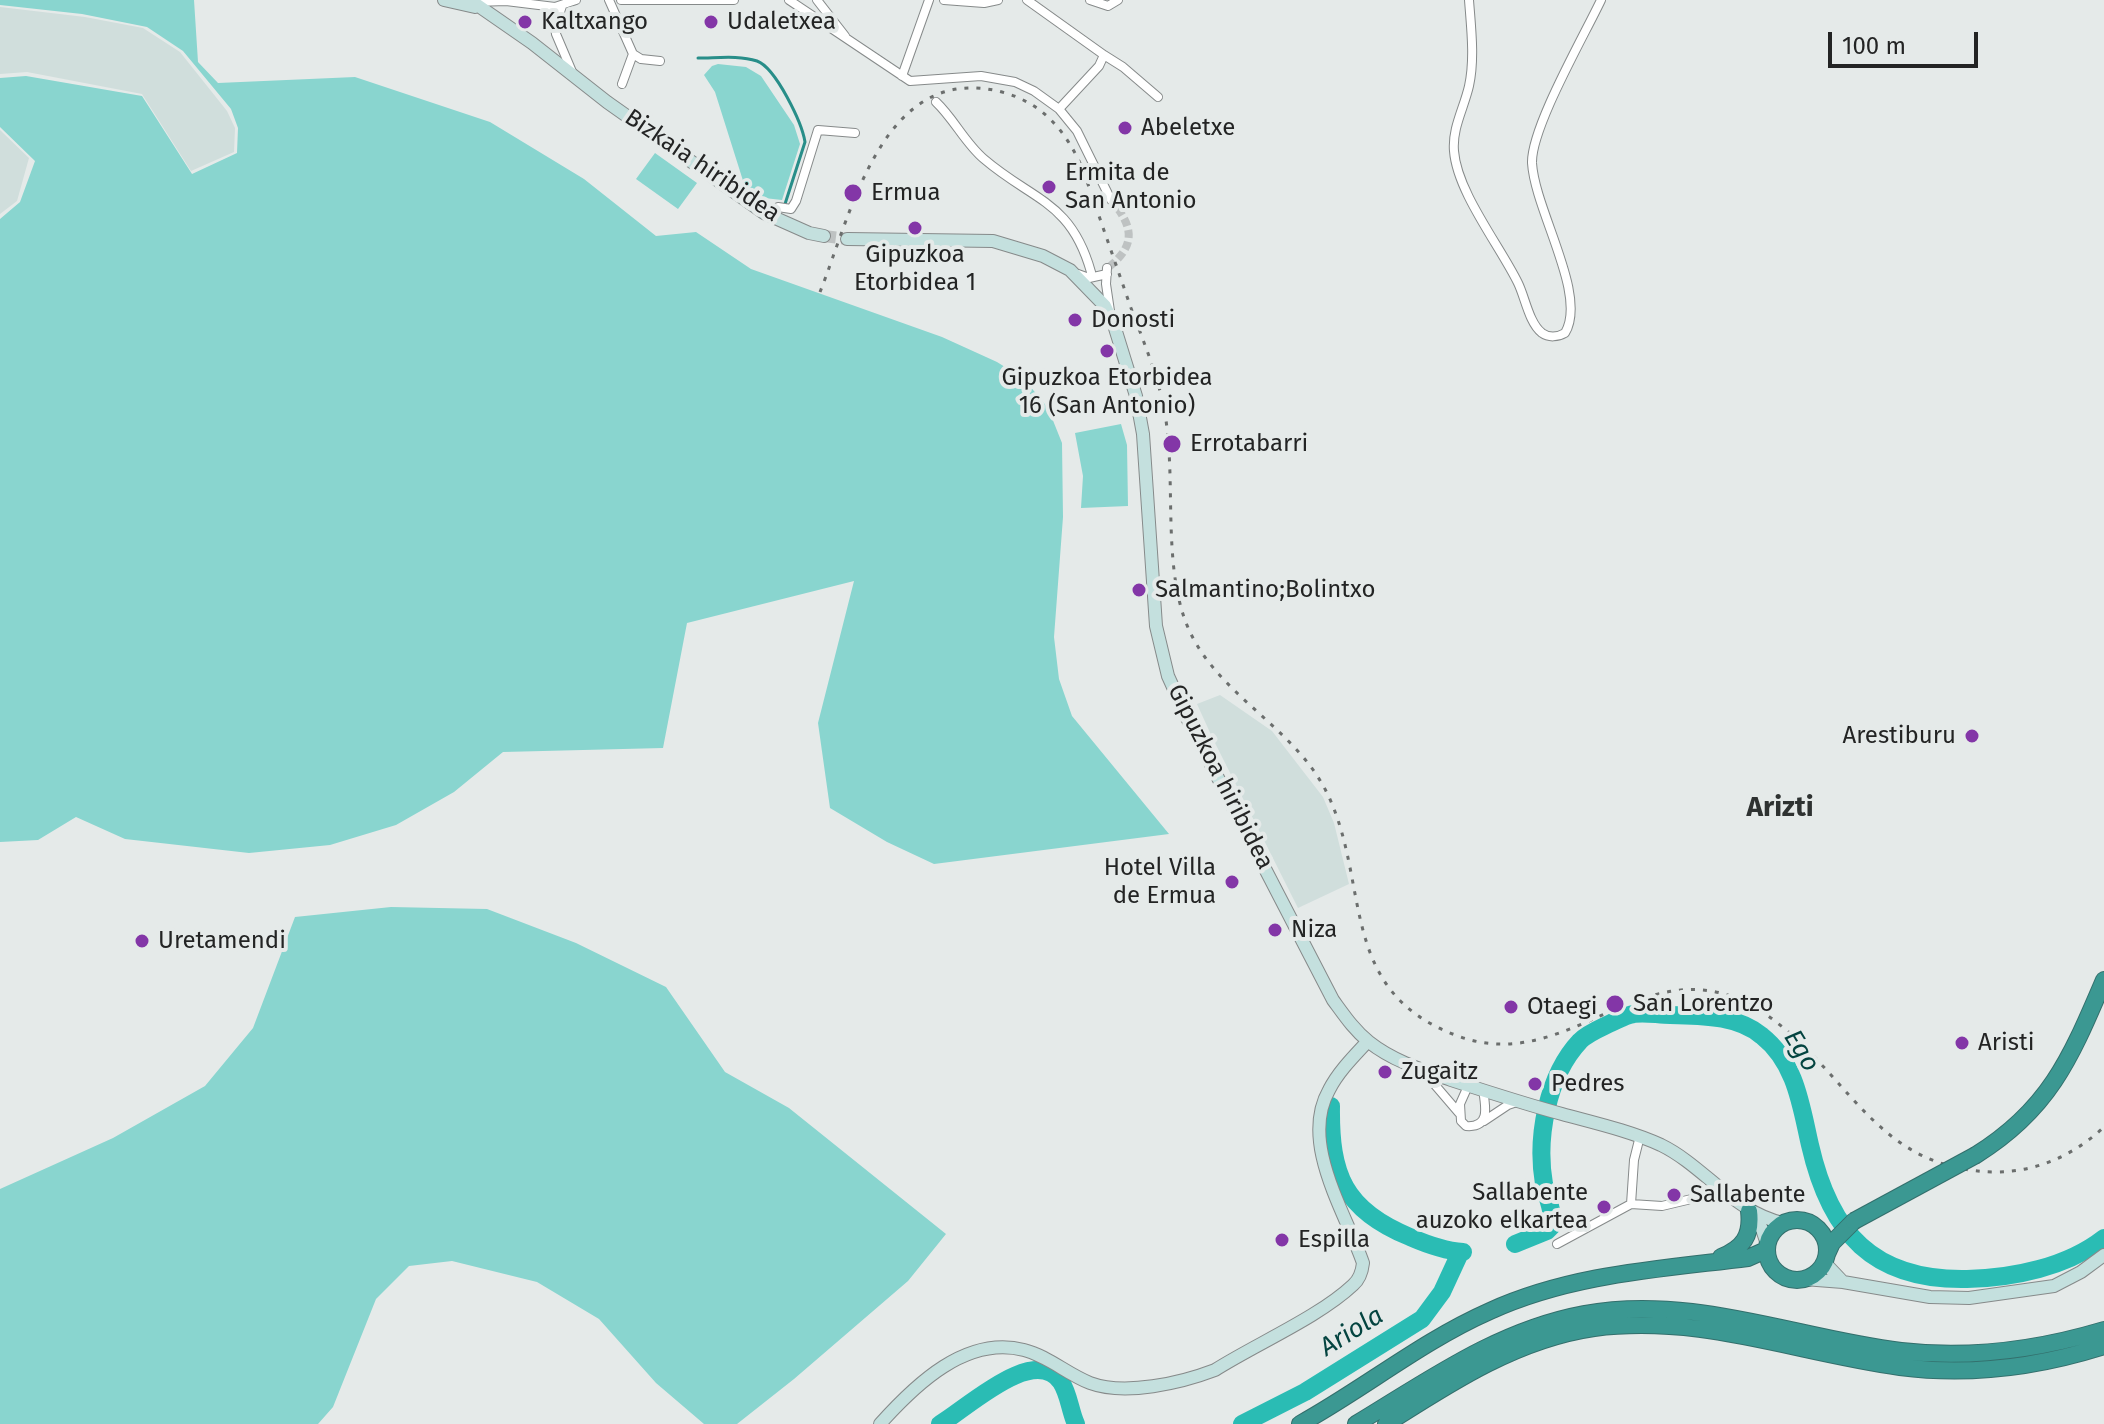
<!DOCTYPE html>
<html>
<head>
<meta charset="utf-8">
<style>
  body { margin:0 }
  #map { position:relative; width:2104px; height:1424px; overflow:hidden; background:#e5eae9; font-family:"Fira Sans",sans-serif }
  canvas { display:block }
  .scale { position:absolute; left:1828px; top:32px; width:150px; height:36px; box-sizing:border-box; border:4px solid #232424; border-top:0; padding-left:10px; font-size:24px; line-height:28px; white-space:nowrap; color:#232424; -webkit-text-stroke:6px #e5eae9; paint-order:stroke }
</style>
</head>
<body>
<div id="map">
<canvas width="2104" height="1424"></canvas>
<div class="scale">100 m</div>
</div>
<script>
const ctx = document.querySelector('canvas').getContext('2d');
ctx.lineJoin = 'round';
function fill(path, color) {
  ctx.fillStyle = color;
  ctx.fill(path, 'evenodd');
}
function trace(path, color, width, dash) {
  ctx.strokeStyle = color;
  ctx.lineWidth = width;
  ctx.lineCap = dash ? 'butt' : 'round';
  ctx.setLineDash(dash || []);
  ctx.stroke(path);
}
function label(font, color, halo, rows, align = 'center') {
  ctx.font = font + ' "Fira Sans",sans-serif';
  ctx.lineWidth = 8;
  ctx.setLineDash([]);
  ctx.textBaseline = 'middle';
  ctx.strokeStyle = halo;
  ctx.fillStyle = color;
  for (const [text, x, y, turn = 0] of rows) {
    ctx.save();
    ctx.translate(x, y);
    ctx.rotate((+turn || 0) * Math.PI / 180);
    ctx.textAlign = isNaN(turn) ? turn : align;
    if (halo) ctx.strokeText(text, 0, 0);
    ctx.fillText(text, 0, 0);
    ctx.restore();
  }
}
const built = new Path2D(`
  M0 7 85 17 143 28 180 52 227 111 235 128 234 152 191 171 142 94 27 72 0 74Z
  M0 130 29 158 17 201 0 214Z
  M1220 695 1272 731 1323 797 1334 823 1349 884 1298 908 1212 737 1197 704Z`);
const green = new Path2D(`
  M0 0H194L198 62 218 83 355 77 490 122 584 179 656 236 696 232 751 269 942 337 997 362 1024 379 1048 408 1062 443 1063 517 1054 637 1059 679 1072 716 1169 834 934 864 887 842 830 808 818 723 854 581 687 623 663 748 503 752 454 792 396 825 330 845 249 853 125 839 76 817 38 840 0 842V219L20 202 35 161 0 127V78L26 76 142 96 192 174 237 153 238 128 231 109 183 51 147 27 82 14 0 5Z
  M718 64 746 67 761 76 794 125 800 144 782 200 764 198 745 187 715 92 704 75 712 66Z
  M655 153 697 183 678 209 636 179Z
  M1121 424 1127 445 1128 506 1081 508 1083 476 1075 433Z
  M391 907 487 909 576 943 666 987 725 1072 789 1108 946 1234 908 1281 794 1379 737 1424H704L656 1383 599 1319 537 1282 452 1261 409 1266 376 1299 333 1407 318 1424H0V1189L113 1138 205 1086 253 1028 295 917Z`);
const stream = new Path2D(`
  M698 58C717 58 739 55 757 61 776 68 802 123 805 142L785 204`);
const river = new Path2D(`
  M1331 1106C1330 1175 1344 1210 1410 1237 1426 1244 1446 1251 1463 1252
  M1515 1244 1547 1231 1553 1225C1553 1210 1547 1198 1544 1184 1536 1138 1547 1076 1580 1041 1588 1033 1601 1028 1611 1023 1618 1020 1626 1015 1634 1014 1645 1012 1658 1015 1670 1015 1701 1016 1737 1015 1762 1036 1796 1063 1801 1106 1810 1145 1830 1233 1873 1281 1967 1279 2013 1278 2067 1267 2104 1238
  M940 1424C965 1410 1035 1343 1061 1382 1069 1394 1070 1411 1076 1424
  M1242 1424 1305 1392 1422 1319 1442 1292 1460 1253`);
const streetTunnel = new Path2D(`
  M1109 267C1137 244 1133 226 1111 200`);
const secondaryTunnel = new Path2D(`
  M824 236 847 239`);
const street = new Path2D(`
  M609 0 633 54 641 59 660 61
  M621 0H734
  M789 0 910 81 981 76 1015 82 1034 91 1059 109 1077 131 1111 200
  M817 0 845 36
  M944 0 984 3 998 0
  M1027 0 1104 55 1099 66 1059 109
  M1090 0 1108 6 1118 0
  M1469 0C1471 27 1475 59 1469 86 1464 108 1452 128 1454 151 1457 192 1500 246 1518 283 1525 297 1529 323 1542 333 1549 338 1558 337 1565 333 1588 295 1535 211 1532 163 1531 128 1584 36 1601 0
  M475 2 506 1 555 7 576 0
  M562 6 555 27 556 34 573 74
  M1104 55 1123 67 1158 97
  M902 76 929 0
  M622 84 633 54
  M936 102C954 119 965 143 984 159 1033 201 1071 201 1091 272
  M771 216 778 207 791 209 796 201 818 130 855 133
  M1107 268 1106 284 1110 311
  M1078 274 1089 278 1107 274
  M1423 1071 1459 1113
  M1468 1086 1460 1104 1461 1121 1466 1126C1490 1128 1486 1108 1483 1090
  M1484 1121 1508 1105 1517 1102
  M1631 1204 1634 1160 1640 1136
  M1557 1244 1631 1204 1662 1206 1725 1191`);
const secondary = new Path2D(`
  M444 0 475 7
  M470 0 532 43 607 102 764 213 809 233 824 236
  M847 239 993 241 1043 256 1070 270 1105 306 1114 325 1136 396 1143 434 1156 626 1168 676 1188 720 1333 1000C1344 1015 1354 1030 1369 1042 1393 1061 1422 1070 1451 1080 1488 1092 1525 1104 1562 1114 1595 1123 1630 1131 1661 1145 1704 1166 1735 1213 1783 1223
  M1749 1212 1762 1229 1767 1244
  M1825 1263 1843 1282
  M1804 1279 1843 1282 1930 1297 1969 1298 2054 1286 2081 1272 2104 1255
  M880 1424C915 1385 966 1335 1024 1350 1048 1356 1067 1374 1090 1383 1125 1396 1181 1383 1215 1370 1256 1344 1319 1317 1353 1285 1360 1279 1362 1272 1363 1263 1346 1213 1299 1143 1329 1090 1338 1072 1354 1056 1368 1041`);
const highway = new Path2D(`
  M1976 1155C2050 1109 2071 1057 2104 980
  M1767 1250a30 30 0 1 1 60 0a30 30 0 1 1-60 0Z
  M1827 1254 1832 1243 1854 1221
  M1721 1257C1743 1248 1752 1236 1749 1211
  M1300 1424C1365 1388 1422 1341 1490 1311 1571 1274 1660 1269 1748 1258L1766 1250
  M1356 1424C1429 1380 1498 1330 1584 1314 1693 1294 1795 1338 1901 1351 1970 1359 2037 1350 2104 1330
  M1386 1424C1450 1383 1517 1339 1594 1328 1702 1314 1796 1353 1900 1367 1969 1376 2038 1367 2104 1346`);
const rail = new Path2D(`
  M820 292C852 212 883 61 1002 92 1043 103 1067 132 1083 170 1099 216 1115 262 1131 308 1144 343 1159 378 1165 414 1176 479 1163 559 1185 620 1211 692 1292 724 1326 791 1372 882 1335 991 1458 1036 1577 1080 1652 926 1775 1021 1853 1081 1880 1170 1995 1172 2037 1172 2074 1155 2104 1127`);
const highwayBridge = new Path2D(`
  M1854 1221 1976 1155`);
const markers = [
  [525,22,8,"#8336a7"],
  [711,22,8,"#8336a7"],
  [1125,128,8,"#8336a7"],
  [1049,187,8,"#8336a7"],
  [853,193,10,"#8336a7"],
  [915,228,8,"#8336a7"],
  [1075,320,8,"#8336a7"],
  [1107,351,8,"#8336a7"],
  [1172,444,10,"#8336a7"],
  [1139,590,8,"#8336a7"],
  [1972,736,8,"#8336a7"],
  [1232,882,8,"#8336a7"],
  [1275,930,8,"#8336a7"],
  [142,941,8,"#8336a7"],
  [1615,1004,10,"#8336a7"],
  [1511,1007,8,"#8336a7"],
  [1962,1043,8,"#8336a7"],
  [1385,1072,8,"#8336a7"],
  [1535,1084,8,"#8336a7"],
  [1674,1195,8,"#8336a7"],
  [1604,1207,8,"#8336a7"],
  [1282,1240,8,"#8336a7"]
];
const poiNames = [
  ["Kaltxango",541,22],
  ["Udaletxea",727,22],
  ["Abeletxe",1141,128],
  ["Ermita de",1065,173],
  ["San Antonio",1065,201],
  ["Ermua",871,193],
  ["Gipuzkoa",915,255,"center"],
  ["Etorbidea 1",915,283,"center"],
  ["Donosti",1091,320],
  ["Gipuzkoa Etorbidea",1107,378,"center"],
  ["16 (San Antonio)",1107,406,"center"],
  ["Errotabarri",1190,444],
  ["Salmantino;Bolintxo",1155,590],
  ["Arestiburu",1956,736,"right"],
  ["Hotel Villa",1216,868,"right"],
  ["de Ermua",1216,896,"right"],
  ["Niza",1291,930],
  ["Uretamendi",158,941],
  ["San Lorentzo",1633,1004],
  ["Otaegi",1527,1007],
  ["Aristi",1978,1043],
  ["Zugaitz",1401,1072],
  ["Pedres",1551,1084],
  ["Sallabente",1588,1193,"right"],
  ["auzoko elkartea",1588,1221,"right"],
  ["Sallabente",1690,1195],
  ["Espilla",1298,1240]
];
const streetNames = [
  ["Bizkaia hiribidea",702,166,34],
  ["Gipuzkoa hiribidea",1220,777,63]
];
const waterNames = [
  ["Ego",1801,1051,59],
  ["Ariola",1352,1332,-32]
];
const quarterNames = [
  ["Arizti",1780,808]
];
fill(built, '#d0dedc');
fill(green, '#89d5cf');
trace(stream, '#288e89', 3);
trace(river, '#2abcb4', 18);
trace(streetTunnel, '#bec2c2', 8, [8, 4]);
trace(secondaryTunnel, '#bec2c2', 12, [12, 6]);
trace(street, '#868a8a', 10);
trace(secondary, '#868a8a', 14);
trace(highway, '#336f6c', 18);
trace(street, '#fff', 8);
trace(secondary, '#c4e0de', 12);
trace(highway, '#3b9892', 16);
trace(rail, '#6b6e6d', 3, [4, 8]);
trace(highwayBridge, '#336f6c', 18, []);
trace(highwayBridge, '#3b9892', 16);
for (const [x, y, r, color] of markers) {
  const dot = new Path2D();
  dot.arc(x, y, r, 0, 2 * Math.PI);
  ctx.fillStyle = color;
  ctx.fill(dot);
  trace(dot, '#e5eae9', 3);
}
label('24px', '#232424', '#e5eae9', poiNames, 'left');
label('24px', '#232424', '#e5eae9', streetNames);
label('italic 26px', '#044440', '#e5eae9', waterNames);
label('bold 28px', '#2e3231', '#e5eae9', quarterNames);
</script>
</body>
</html>
